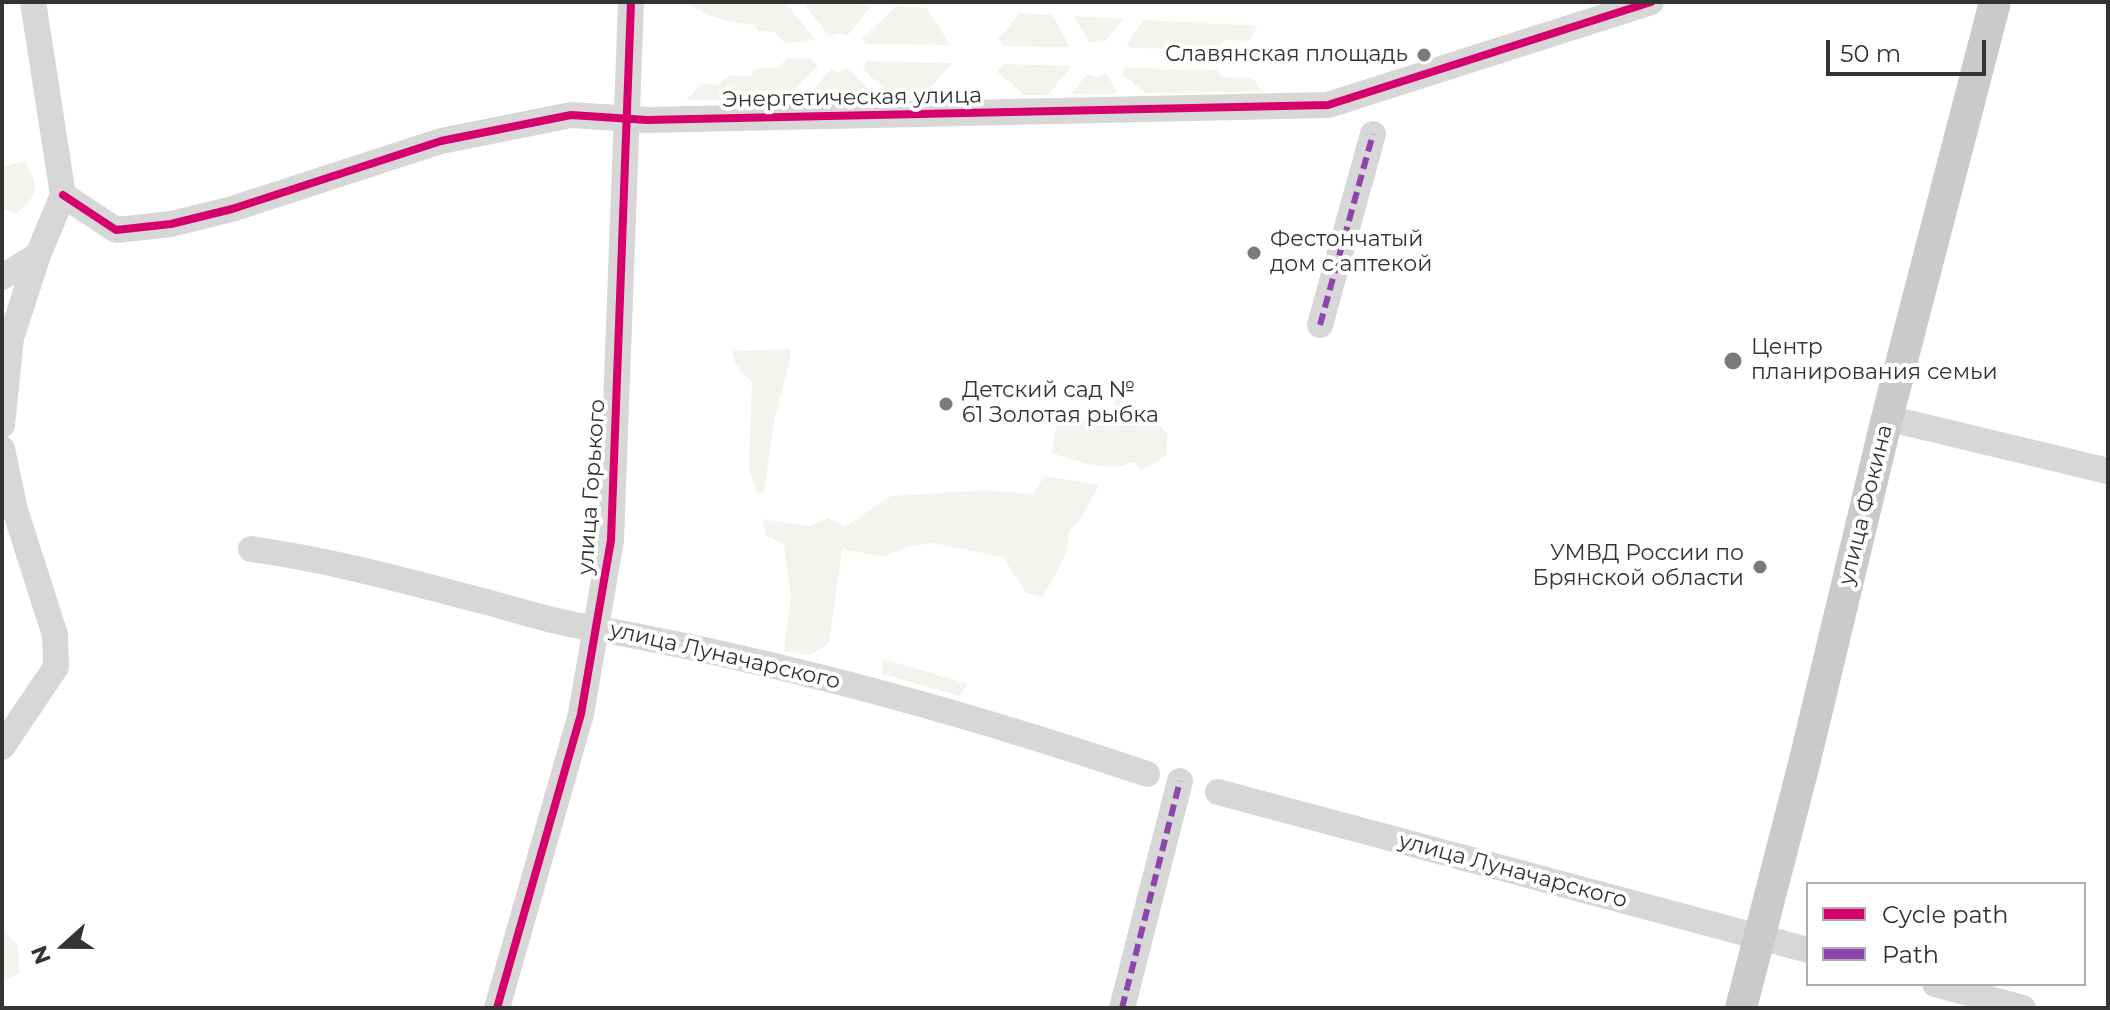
<!DOCTYPE html>
<html>
<head>
<meta charset="utf-8">
<style>
  body { margin:0 }
  #map { position:relative; width:2110px; height:1010px; overflow:hidden; background:#fff; font-family:Montserrat,sans-serif }
  canvas { display:block }
  .frame { position:absolute; inset:0; border:4px solid #333; pointer-events:none }
  .legend { position:absolute; left:1806px; top:882px; width:280px; height:104px; box-sizing:border-box; background:#fff; border:2px solid #adadad; margin:0; padding:10px 14px; list-style:none; font-size:24px; color:#333 }
  .legend li { display:flex; align-items:center; gap:16px; height:40px }
  .legend b { width:40px; border:2px solid #adadad }
  .north { position:absolute; left:24px; top:906px; width:80px; height:80px; -webkit-text-stroke:6px #fff; paint-order:stroke; rotate:249deg; font-size:22px; font-weight:700; line-height:32px; text-align:center; color:#333 }
  .north::after { content:''; display:block; margin:auto; width:28px; height:36px; background:#333; clip-path:polygon(50% 0,100% 100%,50% 72%,0 100%) }
  .scale { position:absolute; left:1826px; top:40px; width:160px; height:36px; box-sizing:border-box; border:4px solid #333; border-top:0; padding-left:10px; font-size:24px; line-height:28px; white-space:nowrap; color:#333; -webkit-text-stroke:6px #fff; paint-order:stroke }
</style>
</head>
<body>
<div id="map">
<canvas width="2110" height="1010"></canvas>
<div class="frame"></div>
<ul class="legend">
<li><b style="height:10px;background:#d6006c"></b>Cycle path</li>
<li><b style="height:10px;background:#8e44ad"></b>Path</li>
</ul>
<div class="north">N</div>
<div class="scale">50 m</div>
</div>
<script>
const ctx = document.querySelector('canvas').getContext('2d');
ctx.lineJoin = 'round';
function fill(path, color) {
  ctx.fillStyle = color;
  ctx.fill(path, 'evenodd');
}
function trace(path, color, width, dash) {
  ctx.strokeStyle = color;
  ctx.lineWidth = width;
  ctx.lineCap = dash ? 'butt' : 'round';
  ctx.setLineDash(dash || []);
  ctx.stroke(path);
}
function label(font, color, halo, rows, align = 'center') {
  ctx.font = font + ' Montserrat,sans-serif';
  ctx.lineWidth = 8;
  ctx.setLineDash([]);
  ctx.textBaseline = 'middle';
  ctx.strokeStyle = halo;
  ctx.fillStyle = color;
  for (const [text, x, y, turn = 0] of rows) {
    ctx.save();
    ctx.translate(x, y);
    ctx.rotate((+turn || 0) * Math.PI / 180);
    ctx.textAlign = isNaN(turn) ? turn : align;
    if (halo) ctx.strokeText(text, 0, 0);
    ctx.fillText(text, 0, 0);
    ctx.restore();
  }
}
const green = new Path2D(`
  M687 2H785L816 40 785 43 775 32 758 31 754 24C731 23 704 17 687 2Z
  M802 2 872 5 847 36 838 33 829 36Z
  M896 6 927 8 950 45 867 44 862 39Z
  M1020 13 1052 15 1070 47 1004 46 998 39Z
  M1074 16 1123 19 1105 41 1089 42Z
  M1144 20 1258 26 1248 41 1225 40 1216 49 1131 48 1127 44Z
  M788 58 811 59 818 66 784 99 686 100 701 84 717 85 731 75 749 76 759 68H777Z
  M867 61 953 63 921 97H895L863 70Z
  M1003 64 1072 66 1048 95H1024L997 72Z
  M849 68 876 97 805 99 831 69 839 72Z
  M1125 68 1217 70 1222 77 1253 78 1262 91 1146 93 1122 75Z
  M1106 73 1118 94H1070L1088 74 1097 77Z
  M25 161 34 180 35 194 16 214 2 208V167Z
  M790 349 791 356 774 421 764 492H757L749 470 752 382 736 365 732 351Z
  M1117 395 1156 421 1167 433 1166 455 1141 471 1134 461C1111 474 1076 461 1052 453L1056 427 1063 422 1111 414Z
  M1045 476 1099 485 1081 518 1069 531 1066 554 1043 597 1026 593 1003 557 933 543 907 546 885 557 842 549 829 643 810 655 784 651 791 598 784 544 766 536 762 519 810 526 828 518 845 527 891 496 985 490 1032 494Z
  M883 659 968 684 960 696 882 674Z
  M2 929 17 944 20 973 2 981Z`);
const minor = new Path2D(`
  M63 195 116 230 171 224 232 209 441 141 571 115 647 120 1328 105 1651 2
  M2 277 38 255
  M1320 325 1373 134
  M1887 418 2108 471
  M2 425 11 338 38 255 63 195 33 2
  M2 449 15 510 55 635 56 667 2 747
  M251 549C329 560 399 579 475 599 508 607 541 619 575 625 769 658 960 711 1147 774
  M1218 792 1808 950
  M1935 984 2023 1008
  M497 1008 581 714 611 540 631 2
  M1122 1008 1180 781`);
const major = new Path2D(`
  M1741 1008 1804 764 1887 418 1995 2`);
const quiet = new Path2D(`
  M1320 325 1373 134
  M1122 1008 1180 781`);
const cycleway = new Path2D(`
  M63 195 116 230 171 224 232 209 441 141 571 115 647 120 1328 105 1651 2
  M497 1008 581 714 611 540 631 2`);
const markers = [
  [1424,55,8,"#7a7a7a"],
  [1254,253,8,"#7a7a7a"],
  [1733,361,10,"#7a7a7a"],
  [946,404,8,"#7a7a7a"],
  [1760,567,8,"#7a7a7a"]
];
const poiNames = [
  ["Славянская площадь",1408,55,"right"],
  ["Фестончатый",1270,240],
  ["дом с аптекой",1270,265],
  ["Центр",1751,348],
  ["планирования семьи",1751,373],
  ["Детский сад №",962,391],
  ["61 Золотая рыбка",962,416],
  ["УМВД России по",1744,554,"right"],
  ["Брянской области",1744,579,"right"]
];
const streetNames = [
  ["Энергетическая улица",852,98,-1],
  ["улица Горького",592,487,-86],
  ["улица Фокина",1866,505,-76],
  ["улица Луначарского",725,656,13],
  ["улица Луначарского",1513,871,15]
];
fill(green, '#f1f5ed');
trace(minor, '#d7d7d7', 26);
trace(major, '#cacaca', 32);
trace(quiet, '#8e44ad', 6, [12, 6]);
trace(cycleway, '#d6006c', 8);
for (const [x, y, r, color] of markers) {
  const dot = new Path2D();
  dot.arc(x, y, r, 0, 2 * Math.PI);
  ctx.fillStyle = color;
  ctx.fill(dot);
  trace(dot, '#fff', 3);
}
label('22px', '#333', '#fff', poiNames, 'left');
label('22px', '#333', '#fff', streetNames);
</script>
</body>
</html>
